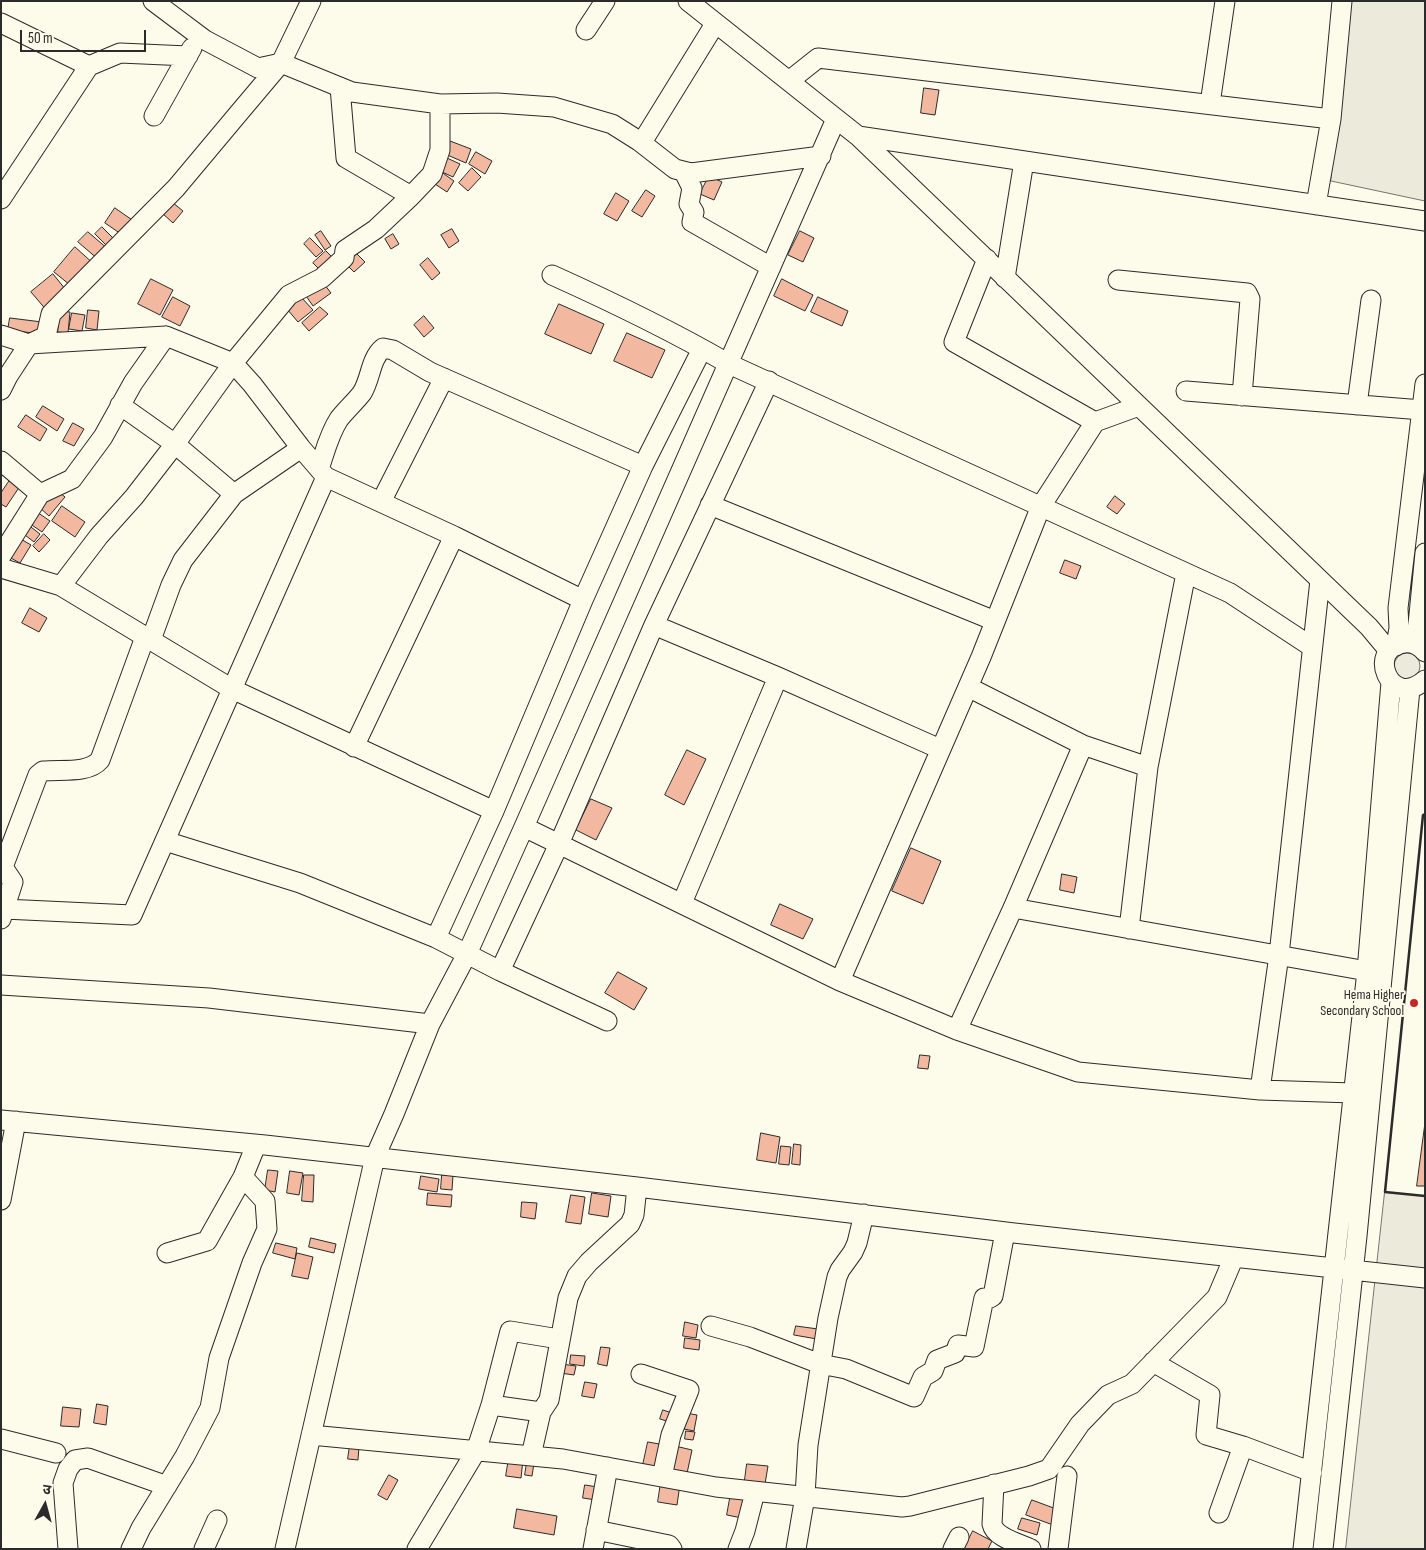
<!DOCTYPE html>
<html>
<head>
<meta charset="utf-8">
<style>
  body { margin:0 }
  #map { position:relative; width:1426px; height:1550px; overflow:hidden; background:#fdfbea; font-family:"Sofia Sans Condensed","Noto Sans Devanagari",sans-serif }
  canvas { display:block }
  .frame { position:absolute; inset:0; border:2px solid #2b2b2b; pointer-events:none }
  .north { position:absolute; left:20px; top:1480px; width:50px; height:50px; -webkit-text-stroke:4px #fdfbea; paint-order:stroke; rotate:7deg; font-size:14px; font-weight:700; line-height:20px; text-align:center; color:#2b2b2b }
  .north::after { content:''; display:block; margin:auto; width:18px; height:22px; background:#2b2b2b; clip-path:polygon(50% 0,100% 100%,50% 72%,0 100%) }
  .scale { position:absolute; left:20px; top:30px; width:126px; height:22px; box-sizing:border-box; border:2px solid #2b2b2b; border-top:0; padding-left:6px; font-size:15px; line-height:18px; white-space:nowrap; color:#2b2b2b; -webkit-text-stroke:4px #fdfbea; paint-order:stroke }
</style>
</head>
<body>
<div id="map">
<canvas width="1426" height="1550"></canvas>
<div class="frame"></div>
<div class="north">उ</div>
<div class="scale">50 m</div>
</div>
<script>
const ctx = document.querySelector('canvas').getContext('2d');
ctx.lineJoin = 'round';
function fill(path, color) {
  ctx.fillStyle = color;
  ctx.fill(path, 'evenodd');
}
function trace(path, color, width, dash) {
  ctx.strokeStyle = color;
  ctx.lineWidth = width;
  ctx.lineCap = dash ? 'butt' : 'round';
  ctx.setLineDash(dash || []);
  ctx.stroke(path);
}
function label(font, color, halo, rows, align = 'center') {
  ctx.font = font + ' "Sofia Sans Condensed",sans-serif';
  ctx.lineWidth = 4;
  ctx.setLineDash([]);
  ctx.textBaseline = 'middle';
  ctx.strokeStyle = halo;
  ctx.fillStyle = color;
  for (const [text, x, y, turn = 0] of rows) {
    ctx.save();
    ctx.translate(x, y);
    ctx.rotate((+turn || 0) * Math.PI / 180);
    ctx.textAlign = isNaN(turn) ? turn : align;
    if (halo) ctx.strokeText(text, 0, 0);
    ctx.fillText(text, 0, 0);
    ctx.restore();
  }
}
const green = new Path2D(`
  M1351 1H1425V201L1331 181Z
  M1394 666a13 13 0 1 1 26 0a13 13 0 1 1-26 0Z
  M1385 1192 1425 1196V1549H1346Z`);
const building = new Path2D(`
  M924 88 939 90 935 115 921 113Z
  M450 141 471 149 466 163 445 154Z
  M476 152 492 161 485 174 469 164Z
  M447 158 460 164 453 177 440 171Z
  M472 168 481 177 468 191 459 183Z
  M440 171 454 181 447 192 432 182Z
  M709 176 722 182 714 200 700 194Z
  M646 190 655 196 642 217 632 211Z
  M616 193 629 201 617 221 604 214Z
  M172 202 183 211 173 223 162 213Z
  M115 208 135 222 124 236 105 223Z
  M102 227 116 241 109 248 95 234Z
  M452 229 459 241 449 248 441 235Z
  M321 231 331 246 325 250 315 235Z
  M800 231 814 238 803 262 788 255Z
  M88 232 108 249 99 260 78 242Z
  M393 234 399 244 391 249 385 239Z
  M310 238 323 251 316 257 304 244Z
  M75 247 95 265 75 289 54 272Z
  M326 251 337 262 325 275 313 263Z
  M355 252 365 262 354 272 344 262Z
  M428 258 440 273 432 280 420 265Z
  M53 274 70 295 48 312 31 292Z
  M151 279 173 290 160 315 138 304Z
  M782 279 813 295 805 311 774 296Z
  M321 280 331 293 313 306 304 293Z
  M173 297 190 306 180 326 162 317Z
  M301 297 313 310 298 322 287 309Z
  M818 297 848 311 842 326 811 312Z
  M559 304 604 324 591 354 545 334Z
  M320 307 328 314 309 331 302 323Z
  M88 310 99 311 97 330 86 328Z
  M60 311 70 312 68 333 58 332Z
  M72 313 85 315 82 331 69 329Z
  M424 316 434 328 424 337 414 325Z
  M10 318 42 322 41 334 8 330Z
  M627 333 665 350 652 378 614 361Z
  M43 406 64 419 57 431 36 417Z
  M26 415 47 429 40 441 18 427Z
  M73 423 84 429 74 446 63 441Z
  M10 480 20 486 6 507 1 504V493Z
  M55 489 65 497 49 516 39 507Z
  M1115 496 1125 504 1117 514 1107 507Z
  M62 506 85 522 75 537 52 521Z
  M34 510 50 521 42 532 26 521Z
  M27 524 40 534 34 542 21 532Z
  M44 534 50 540 39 552 33 546Z
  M19 538 31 545 20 563 9 557Z
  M1065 560 1081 566 1076 579 1060 573Z
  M30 608 47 618 39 632 22 623Z
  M687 750 706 759 684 805 665 795Z
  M591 799 612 808 596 840 576 830Z
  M911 848 941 861 923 904 892 891Z
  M1062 874 1077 877 1074 893 1060 890Z
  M780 904 813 919 803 939 771 925Z
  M618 972 647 988 634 1010 605 993Z
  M920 1055 930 1056 928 1069 918 1068Z
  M1425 1123V1186H1417Z
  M761 1133 780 1137 776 1163 757 1160Z
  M794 1144 801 1145 800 1165 792 1164Z
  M781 1146 791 1147 789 1165 779 1164Z
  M268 1170 278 1171 275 1192 265 1190Z
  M290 1171 303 1173 299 1195 287 1193Z
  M304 1175H314L313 1202 302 1201Z
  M442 1175H453L452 1190 441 1189Z
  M421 1176 439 1179 437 1192 419 1189Z
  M428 1193 452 1195 451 1207 427 1205Z
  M592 1193 611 1196 608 1217 589 1214Z
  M571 1195 585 1197 581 1224 566 1222Z
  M522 1202 537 1203 535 1219 521 1217Z
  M311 1238 336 1244 334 1253 309 1247Z
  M276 1243 297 1248 295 1259 273 1253Z
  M297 1253 313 1257 308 1279 292 1276Z
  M685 1322 698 1325 696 1338 683 1336Z
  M796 1326 818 1329 817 1339 794 1335Z
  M685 1338 700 1340 699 1350 684 1348Z
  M601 1347 610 1348 607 1366 598 1364Z
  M571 1355 585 1356 584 1366 570 1364Z
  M561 1364 576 1366 574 1375 560 1373Z
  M585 1382 597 1384 594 1398 582 1396Z
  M97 1404 108 1406 106 1425 94 1423Z
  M63 1407 81 1409 79 1427 61 1426Z
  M663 1410 675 1414 673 1423 660 1419Z
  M686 1413 697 1415 694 1431 684 1429Z
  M686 1431 695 1432 693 1440 685 1439Z
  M648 1442 665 1445 660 1468 643 1465Z
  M350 1445 359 1446 358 1460 348 1459Z
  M671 1445 692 1450 686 1478 665 1473Z
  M509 1458 523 1460 521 1478 506 1476Z
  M527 1462 534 1463 532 1476 525 1475Z
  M747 1464 768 1466 764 1490 744 1487Z
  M389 1475 398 1480 387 1500 378 1495Z
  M661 1482 680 1484 677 1505 658 1502Z
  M585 1485 598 1487 596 1500 583 1498Z
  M731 1493 751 1496 747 1519 727 1515Z
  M1032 1500 1059 1510 1053 1525 1026 1515Z
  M517 1509 557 1516 554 1535 514 1528Z
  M1022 1518 1040 1523 1037 1535 1018 1529Z
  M973 1531 992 1541 988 1549H964Z`);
const minor = new Path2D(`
  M153 1 205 40 258 68 281 63 352 92 440 104 497 103 554 107 612 124 639 141 675 169 691 173 821 156
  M688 1 858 136 1369 627 1389 651
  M1 23 89 66
  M586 30 605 1
  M789 81 818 58 1331 119
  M340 87 346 158 411 196 432 174 440 150V104
  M1210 104 1225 1
  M154 116 192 48
  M858 136 1425 221
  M639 141 644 139 715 24
  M684 172 692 188 689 204 694 212 692 222 771 267
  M1 199 89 66 120 53 188 56
  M1316 205 1331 119 1342 1
  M987 259 954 342 1095 422
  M552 275C612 302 672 331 729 364L1230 593 1312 647
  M1005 278 1024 161
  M1118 280 1247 293 1250 299 1242 396
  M1 335 29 344 166 336 233 363 252 384 301 448 326 477 454 536 583 600
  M1 390 8 376 29 344 46 336 51 314 176 188 238 114 281 63 311 1
  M1186 391 1422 410
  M120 405 175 444 234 494
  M1357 405 1371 300
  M1 461 40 494
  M319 469C325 452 329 434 339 419 346 410 355 402 362 393 371 379 370 359 383 348L393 350 430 372 643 466
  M381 502 444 378
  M710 505 995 621
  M1 556 40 494 72 479 103 437 133 383 166 336
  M1 568 61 586 99 536 134 497 175 444 233 363 289 295 322 278 344 258 345 250 376 229 411 196
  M61 586 232 689 494 811
  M654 625 778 677 940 749
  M151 640 171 585 183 560 234 494 301 448
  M1416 645 1425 553
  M1396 646 1399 628 1398 608 1425 384
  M1425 652C1420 646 1412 642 1404 643 1366 647 1389 711 1425 680
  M968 687 1083 745 1148 767
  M354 747 454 536
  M524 827 840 981 957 1030 1078 1072 1260 1090 1353 1093
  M165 841 300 883 436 938 500 971 607 1021
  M1 867H3L13 882 1 919
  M3 867 38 775 43 771C61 769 88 774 100 760L145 637
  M682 903 778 677
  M1013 908 1367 971
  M4 909 132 915 326 477
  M1129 929 1148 767 1186 573
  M436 938 494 811 583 600 643 466 702 349
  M500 971 559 844 654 625 769 381
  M840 981 981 657 1041 506 1095 422 1139 406
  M1 985 209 998 430 1024
  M957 1030 1013 908 1083 745
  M1260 1090 1279 955 1320 580
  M1 1120 265 1145 637 1187 1014 1233 1425 1278
  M1 1200 16 1121
  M167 1253 207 1241 243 1177 256 1145
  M711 1326 750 1337 820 1364 846 1369 914 1397 923 1377 933 1371 937 1360 955 1353 958 1345 974 1347 984 1298H990L993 1296 1005 1232
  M1153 1362 1210 1395 1206 1435 1243 1446 1312 1472
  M641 1374 689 1390 671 1435 662 1477
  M491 1405 541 1412
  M311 1435 563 1459 716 1487 902 1507 910 1506 1029 1476 1049 1469 1080 1424 1108 1395 1132 1384 1217 1297 1234 1257
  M1 1439 56 1453
  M531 1456 541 1412 549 1400 568 1298 577 1276 589 1262 630 1224 634 1215 637 1187
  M994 1484 992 1524C995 1538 1019 1543 1031 1549
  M1219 1513 1243 1446
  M596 1530 669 1545 672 1549
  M68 1549 63 1483 68 1469 75 1460 88 1458 167 1486
  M131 1549 141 1528 185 1456 210 1408 219 1358 252 1263 267 1229 265 1201 243 1177
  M204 1549 217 1520
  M285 1549 375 1157 394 1114 430 1024 467 954 524 827 836 119
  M417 1549 476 1451 491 1405 510 1331 559 1339
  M593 1549 608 1467
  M738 1549 745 1531 755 1492
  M796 1549 805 1496 808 1445 828 1318 837 1277 840 1270 853 1252 857 1243 864 1214
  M953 1549 959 1537
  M1058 1549 1067 1476
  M1303 1549 1367 971 1391 682
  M1323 1549 1357 1236 1410 689`);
const wall = new Path2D(`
  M1425 814 1423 815 1385 1192 1425 1196`);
const markers = [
  [1414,1003,5,"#c62828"]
];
const poiNames = [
  ["Hema Higher",1404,995],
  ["Secondary School",1404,1011]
];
fill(green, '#ecebdb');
trace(green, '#74746e', 1);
fill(building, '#f2b8a0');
trace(building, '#2b2b2b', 1);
trace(minor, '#2b2b2b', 21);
trace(minor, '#fdfbea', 19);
trace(wall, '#2b2b2b', 2.5);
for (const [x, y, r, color] of markers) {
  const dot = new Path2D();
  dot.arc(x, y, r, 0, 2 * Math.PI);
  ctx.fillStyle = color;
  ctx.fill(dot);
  trace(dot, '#fdfbea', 2);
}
label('14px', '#2b2b2b', '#fdfbea', poiNames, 'right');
</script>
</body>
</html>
